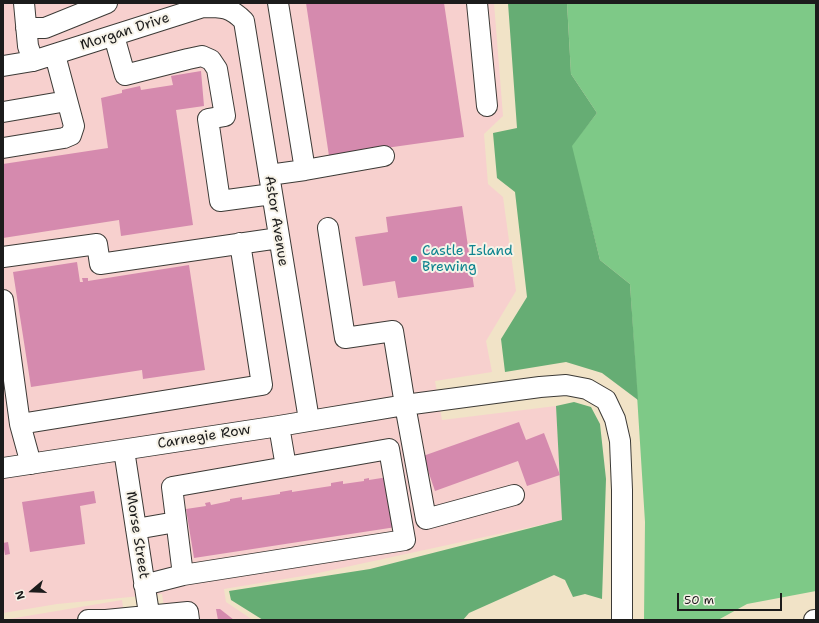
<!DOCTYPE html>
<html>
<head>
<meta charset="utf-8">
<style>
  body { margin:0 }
  #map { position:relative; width:819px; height:623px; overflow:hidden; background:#f1e3c7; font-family:"Shantell Sans",sans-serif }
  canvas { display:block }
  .frame { position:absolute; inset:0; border:4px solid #1c1c1c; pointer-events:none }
  .north { position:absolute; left:12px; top:571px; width:40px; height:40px; -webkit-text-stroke:3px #f7f3e8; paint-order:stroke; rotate:251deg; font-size:11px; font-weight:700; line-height:16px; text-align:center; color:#1c1c1c }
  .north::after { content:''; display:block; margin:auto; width:14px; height:18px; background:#1c1c1c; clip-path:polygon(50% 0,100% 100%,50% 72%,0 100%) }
  .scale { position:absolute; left:677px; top:593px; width:105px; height:18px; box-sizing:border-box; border:2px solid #1c1c1c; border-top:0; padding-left:5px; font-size:12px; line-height:14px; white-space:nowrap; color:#1c1c1c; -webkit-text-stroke:3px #f7f3e8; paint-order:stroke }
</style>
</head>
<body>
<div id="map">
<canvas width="819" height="623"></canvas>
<div class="frame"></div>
<div class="north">N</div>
<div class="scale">50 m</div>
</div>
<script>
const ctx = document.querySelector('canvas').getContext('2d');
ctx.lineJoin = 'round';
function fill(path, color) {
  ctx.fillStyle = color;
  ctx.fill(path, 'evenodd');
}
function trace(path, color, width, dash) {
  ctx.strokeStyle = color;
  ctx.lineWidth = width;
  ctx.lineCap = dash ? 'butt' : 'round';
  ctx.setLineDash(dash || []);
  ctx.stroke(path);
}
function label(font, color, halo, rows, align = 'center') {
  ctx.font = font + ' "Shantell Sans",sans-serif';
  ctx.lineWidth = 4;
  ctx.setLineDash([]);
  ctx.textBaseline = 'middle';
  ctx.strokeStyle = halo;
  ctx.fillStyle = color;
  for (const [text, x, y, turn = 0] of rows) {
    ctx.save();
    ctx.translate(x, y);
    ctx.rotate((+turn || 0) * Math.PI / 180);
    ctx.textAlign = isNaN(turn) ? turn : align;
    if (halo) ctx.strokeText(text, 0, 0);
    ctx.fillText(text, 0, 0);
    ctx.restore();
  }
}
const built = new Path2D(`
  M3 3H494L503 116 484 134 488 184 503 197 516 291 486 341 492 372 435 381 442 420 556 406 563 520 309 575 224 589 226 602 253 620H166L162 594 57 604 3 613Z
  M122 600 125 620H3Z`);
const green = new Path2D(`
  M567 3H816V591L747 604 718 620H644L645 522 630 284 600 260 571 146 597 113 571 74Z`);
const forest = new Path2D(`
  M508 3H567L571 74 597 113 572 146 600 260 630 284 638 400 602 373 566 362 505 372 501 339 527 297 515 192 497 178 493 133 517 128Z
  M574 402 591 407 600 424 606 479 602 599 585 594 573 597 565 580 554 575 469 613 463 620H263L231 600 229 591 370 569 562 520 556 406Z`);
const building = new Path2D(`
  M306 3H444L464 137 329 156Z
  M201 71 204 106 176 110 193 225 121 236 119 220 3 238V164L108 148 101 98 122 93V90L140 86 141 90 173 85 171 76Z
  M462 206 474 287 398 298 395 281 363 286 355 237 388 232 386 217Z
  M77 262 80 282H83L82 278H88V281L189 265 205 370 143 379 142 370 31 387 13 272Z
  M519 422 526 440 544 433 560 475 527 486 518 461 435 491 423 456Z
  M388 477 396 527 194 558 186 509 206 506 205 503 210 502 211 505 230 501V499L242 497V500L280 494V492L292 490V492L331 486V483L343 481V484L364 481V479L369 478V480Z
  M94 491 96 503 80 506 85 544 30 552 22 502Z
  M8 542 10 554 5 555 3 543Z
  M216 609H220L234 620H218Z`);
const minor = new Path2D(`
  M24 3 28 46 33 61
  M278 3 305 170
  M477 3 487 106
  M26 28H45L107 3
  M114 36 125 75 188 59 202 56 211 60 217 69 225 116 208 119 220 201 272 194
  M3 66 33 61 203 7C223 7 230 7 244 21L309 420
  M3 112 67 101
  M3 148 64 138 71 135 74 126 55 55
  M269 175 305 170 384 156
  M328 228 345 338 393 331 405 405 426 519 514 495
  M3 257 97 244 100 264 279 238
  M3 300 20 424 31 464
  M20 424 262 385 240 243
  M279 426 286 467
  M124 450 150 620
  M3 468 279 426 405 405 540 387 566 385 587 389 606 400 615 419 620 441 622 490V620
  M136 529 176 522
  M144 585 183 575 172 487 389 449 405 540 183 575
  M88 620H106
  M106 620 188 612 189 620
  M814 620H816`);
const markers = [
  [414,259,4,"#0f9aa8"]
];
const streetNames = [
  ["Morgan Drive",125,32,-18],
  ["Astor Avenue",276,221,81],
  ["Carnegie Row",204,437,-9],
  ["Morse Street",137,535,81]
];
const cultureNames = [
  ["Castle Island",422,251],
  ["Brewing",422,267]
];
fill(built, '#f7d0ce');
fill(green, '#7ec987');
fill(forest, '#66ad74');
fill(building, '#d58aae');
trace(minor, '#3c3a36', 22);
trace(minor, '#fff', 20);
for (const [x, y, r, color] of markers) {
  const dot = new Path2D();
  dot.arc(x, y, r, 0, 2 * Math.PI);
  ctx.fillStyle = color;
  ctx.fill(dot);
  trace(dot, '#f7f3e8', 1.5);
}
label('14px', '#1c1c1c', '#f7f3e8', streetNames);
label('14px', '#0d838f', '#f7f3e8', cultureNames, 'left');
</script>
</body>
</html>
